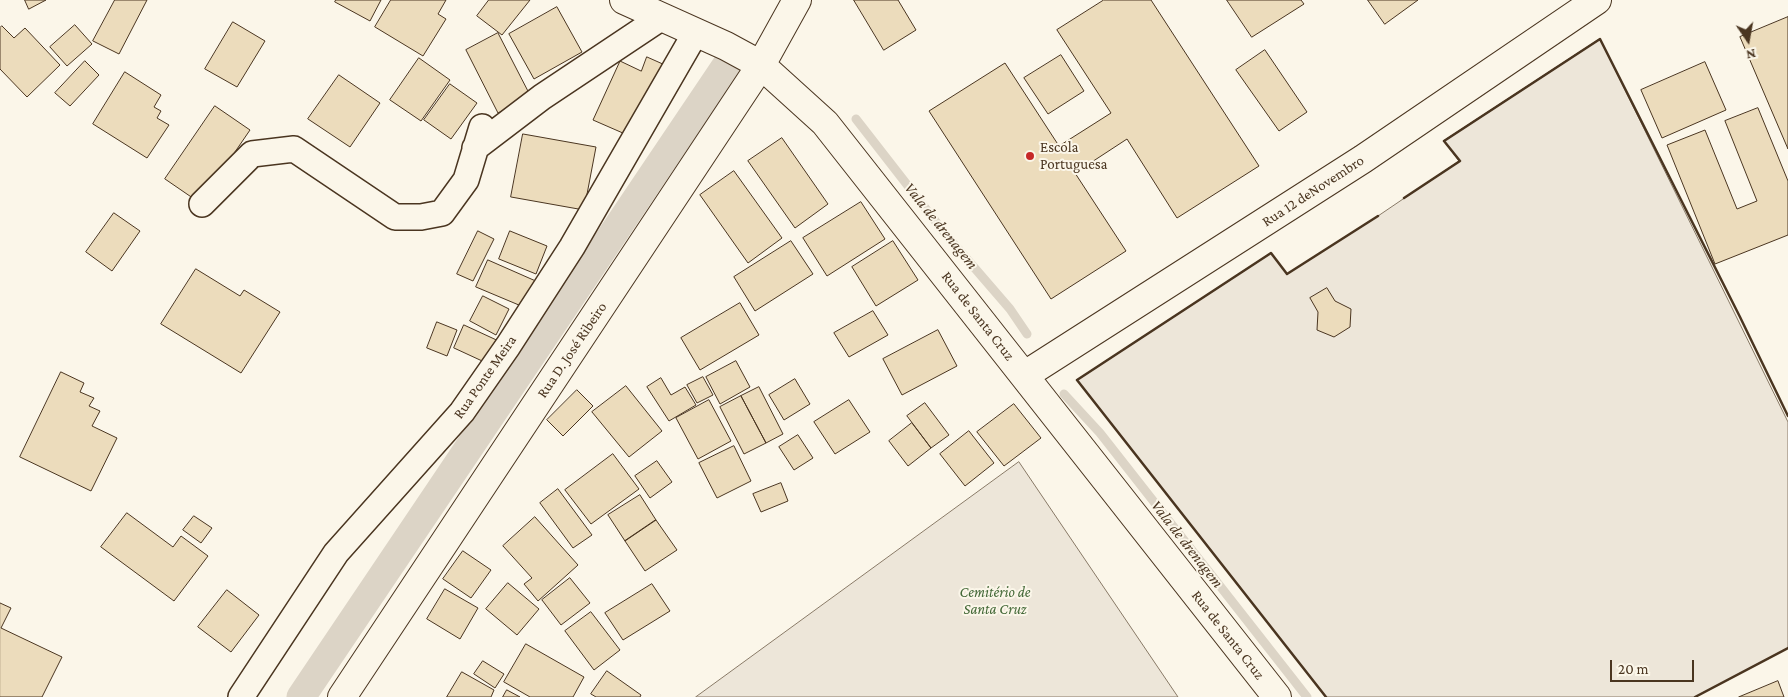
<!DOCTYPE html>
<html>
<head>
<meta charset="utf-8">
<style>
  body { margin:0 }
  #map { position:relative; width:1788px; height:697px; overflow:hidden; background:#fbf6e9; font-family:"Crimson Pro",serif }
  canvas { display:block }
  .north { position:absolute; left:1723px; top:15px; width:50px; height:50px; -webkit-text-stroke:4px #fbf6e9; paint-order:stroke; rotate:168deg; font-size:14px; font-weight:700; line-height:20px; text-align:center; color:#4a3520 }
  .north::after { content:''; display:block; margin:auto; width:18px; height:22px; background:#4a3520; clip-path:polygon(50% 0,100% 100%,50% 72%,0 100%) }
  .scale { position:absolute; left:1610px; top:660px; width:84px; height:22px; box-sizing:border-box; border:2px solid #4a3520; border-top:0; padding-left:6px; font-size:15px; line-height:18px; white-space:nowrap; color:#4a3520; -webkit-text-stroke:4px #fbf6e9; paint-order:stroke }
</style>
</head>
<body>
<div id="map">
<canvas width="1788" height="697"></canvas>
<div class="north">N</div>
<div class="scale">20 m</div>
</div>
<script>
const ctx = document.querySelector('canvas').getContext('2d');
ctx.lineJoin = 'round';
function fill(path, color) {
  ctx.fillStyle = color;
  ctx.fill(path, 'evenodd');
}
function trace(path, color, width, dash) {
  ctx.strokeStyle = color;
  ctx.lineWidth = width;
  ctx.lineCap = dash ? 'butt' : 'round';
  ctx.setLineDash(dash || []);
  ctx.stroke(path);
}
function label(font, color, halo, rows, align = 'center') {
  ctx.font = font + ' "Crimson Pro",serif';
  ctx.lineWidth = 4;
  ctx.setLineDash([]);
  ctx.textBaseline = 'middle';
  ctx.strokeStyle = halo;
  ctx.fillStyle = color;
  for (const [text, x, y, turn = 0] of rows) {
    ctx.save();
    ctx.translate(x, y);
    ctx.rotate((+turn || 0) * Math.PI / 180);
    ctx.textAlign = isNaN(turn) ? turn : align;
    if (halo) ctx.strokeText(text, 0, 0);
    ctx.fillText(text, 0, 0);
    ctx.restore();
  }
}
const green = new Path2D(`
  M1600 39 1788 422V648L1695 697H1326L1077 380 1271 253 1287 274 1378 216 1459 161 1444 141Z
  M1019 462 1178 697H696Z`);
const stream = new Path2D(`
  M856 119 947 236 1010 309 1027 334
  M1064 394 1100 433 1307 697`);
const canal = new Path2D(`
  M301 697 726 66`);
const building = new Path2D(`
  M25 0H46L29 9Z
  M115 0H147L119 54 93 41Z
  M336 0H381L370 21 335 2Z
  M391 0H446L438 14 446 19 423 56 375 27Z
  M489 0H530L502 35 477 16Z
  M854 0H898L916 30 884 50Z
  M1104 0H1151L1259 166 1177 218 1127 139 1075 173 1126 251 1051 299 929 111 1005 63 1059 146 1111 113 1057 30Z
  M1227 0H1301L1304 4 1252 37Z
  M1368 0H1418L1385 24Z
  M557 7 582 52 534 79 509 34Z
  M1788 17V149L1740 37Z
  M233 22 265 41 237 87 205 69Z
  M75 25 92 44 67 66 50 47Z
  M2 26 14 38 25 28 60 65 27 97 0 69V28Z
  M498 33 531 97 498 113 466 50Z
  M1265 50 1307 112 1279 131 1236 70Z
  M1061 55 1084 91 1048 114 1024 78Z
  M647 57 665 65 632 137 593 120 620 61 641 71Z
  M419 58 450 80 421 121 390 100Z
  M85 61 99 75 70 106 55 93Z
  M1705 62 1726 110 1662 138 1641 90Z
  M125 72 161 95 154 107 161 111 157 118 169 125 147 158 93 124Z
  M339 75 380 103 350 147 308 119Z
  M450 84 477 103 451 139 424 120Z
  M215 106 250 130 200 203 165 179Z
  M1758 108 1788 181V235L1715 264 1667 145 1705 130 1737 209 1757 201 1725 121Z
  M523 134 596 147 584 210 511 197Z
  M782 138 828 204 795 228 748 161Z
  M734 171 782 238 748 263 700 195Z
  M861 202 885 239 827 276 803 238Z
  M114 213 140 231 112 271 86 252Z
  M478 231 494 239 473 281 457 274Z
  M510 231 547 246 536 274 499 259Z
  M791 241 813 274 755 311 734 277Z
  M893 241 918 280 876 306 852 267Z
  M488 260 538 282 526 308 476 287Z
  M196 269 240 296 244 290 280 312 241 373 161 324Z
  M1327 288 1335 301 1351 309 1350 327 1334 337 1317 330 1318 312 1310 298Z
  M483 296 509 309 496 335 470 321Z
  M740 303 759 335 700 370 681 338Z
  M873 311 888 335 849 357 834 333Z
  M437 322 457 330 447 356 427 348Z
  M464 325 503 343 493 366 454 348Z
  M938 330 957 366 902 395 883 359Z
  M736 361 750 387 720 404 706 377Z
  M61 372 84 383 80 392 94 398 89 406 100 411 92 426 117 438 91 491 20 457Z
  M703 377 713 395 697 403 687 385Z
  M661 378 671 395 685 387 696 405 669 421 647 387Z
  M795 379 810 404 784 420 769 395Z
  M626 386 662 431 629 457 592 412Z
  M759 387 783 434 766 443 741 396Z
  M577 390 593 406 563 436 547 420Z
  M741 396 766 443 744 454 720 407Z
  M709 400 731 441 698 459 676 418Z
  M849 400 870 432 835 454 814 422Z
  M925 403 949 435 931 448 907 416Z
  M1014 404 1041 438 1004 466 977 432Z
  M912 423 931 448 908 466 889 441Z
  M969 431 994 463 965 486 940 454Z
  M798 435 813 458 794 470 779 447Z
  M734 446 751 481 717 498 699 463Z
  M613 454 639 489 591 524 565 490Z
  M657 461 672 482 650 498 635 476Z
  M781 483 788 501 761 512 753 494Z
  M558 489 592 535 573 548 540 503Z
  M640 495 656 520 625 541 608 515Z
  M127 513 173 547 181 536 208 556 174 601 101 547Z
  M194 516 212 528 201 543 183 530Z
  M535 517 578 565 538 601 524 584 532 578 503 546Z
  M656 520 677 550 645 571 625 541Z
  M463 551 491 570 471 598 443 579Z
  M570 578 590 603 561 625 542 600Z
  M508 583 539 609 517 635 486 609Z
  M652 584 670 611 623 640 605 613Z
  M445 589 478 608 460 639 427 619Z
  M227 590 259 615 231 652 198 627Z
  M0 603 11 608 1 628 62 657 42 697H0Z
  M591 612 620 650 594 670 565 631Z
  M526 644 584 677 573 697H530L504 682Z
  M483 661 504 674 495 688 474 674Z
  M607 671 641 695 640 697H596L591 694Z
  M462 672 494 690 491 697H447Z
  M1778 681 1784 697H1739Z
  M507 690 520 697H503Z`);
const street = new Path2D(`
  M475 148 542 97 662 17
  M202 204 252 154 294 149 395 217H421L442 213 466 180 482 127
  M241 697 336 553 462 412 508 346 572 247 696 32`);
const secondary = new Path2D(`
  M624 0 726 46 761 65 825 123 1277 697
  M1025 375 1363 159 1597 0
  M342 697 761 65 797 0`);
const wall = new Path2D(`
  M1404 198 1460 161 1444 141 1600 39 1740 317 1788 416
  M1326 697 1077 380 1271 253 1287 274 1378 216
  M1695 697 1788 648`);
const markers = [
  [1030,156,5,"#c62828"]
];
const poiNames = [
  ["Escola",1040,147],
  ["Portuguesa",1040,164]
];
const streetNames = [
  ["Rua 12 deNovembro",1313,191,-33],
  ["Rua de Santa Cruz",978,316,52],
  ["Rua D. José Ribeiro",572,350,-56],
  ["Rua Ponte Meira",485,377,-55],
  ["Rua de Santa Cruz",1228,635,52]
];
const parkNames = [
  ["Cemitério de",995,592],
  ["Santa Cruz",995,609]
];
const waterNames = [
  ["Vala de drenagem",941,226,51],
  ["Vala de drenagem",1187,544,52]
];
fill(green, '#ede6d9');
trace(green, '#887966', 1);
trace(stream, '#dcd4c6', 9);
trace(canal, '#dcd4c6', 29);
fill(building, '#ecdcbc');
trace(building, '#4a3520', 1);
trace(street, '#4a3520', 28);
trace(secondary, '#4a3520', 30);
trace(street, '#fbf6e9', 25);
trace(secondary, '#fbf6e9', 28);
trace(wall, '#4a3520', 2.5);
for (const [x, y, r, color] of markers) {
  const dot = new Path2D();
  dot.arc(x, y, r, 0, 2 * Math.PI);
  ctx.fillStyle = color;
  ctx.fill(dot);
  trace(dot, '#fbf6e9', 2);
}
label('15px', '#4a3520', '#fbf6e9', poiNames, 'left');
label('15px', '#4a3520', '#fbf6e9', streetNames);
label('italic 15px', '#436837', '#fbf6e9', parkNames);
label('italic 16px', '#4a3520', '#fbf6e9', waterNames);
</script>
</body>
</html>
